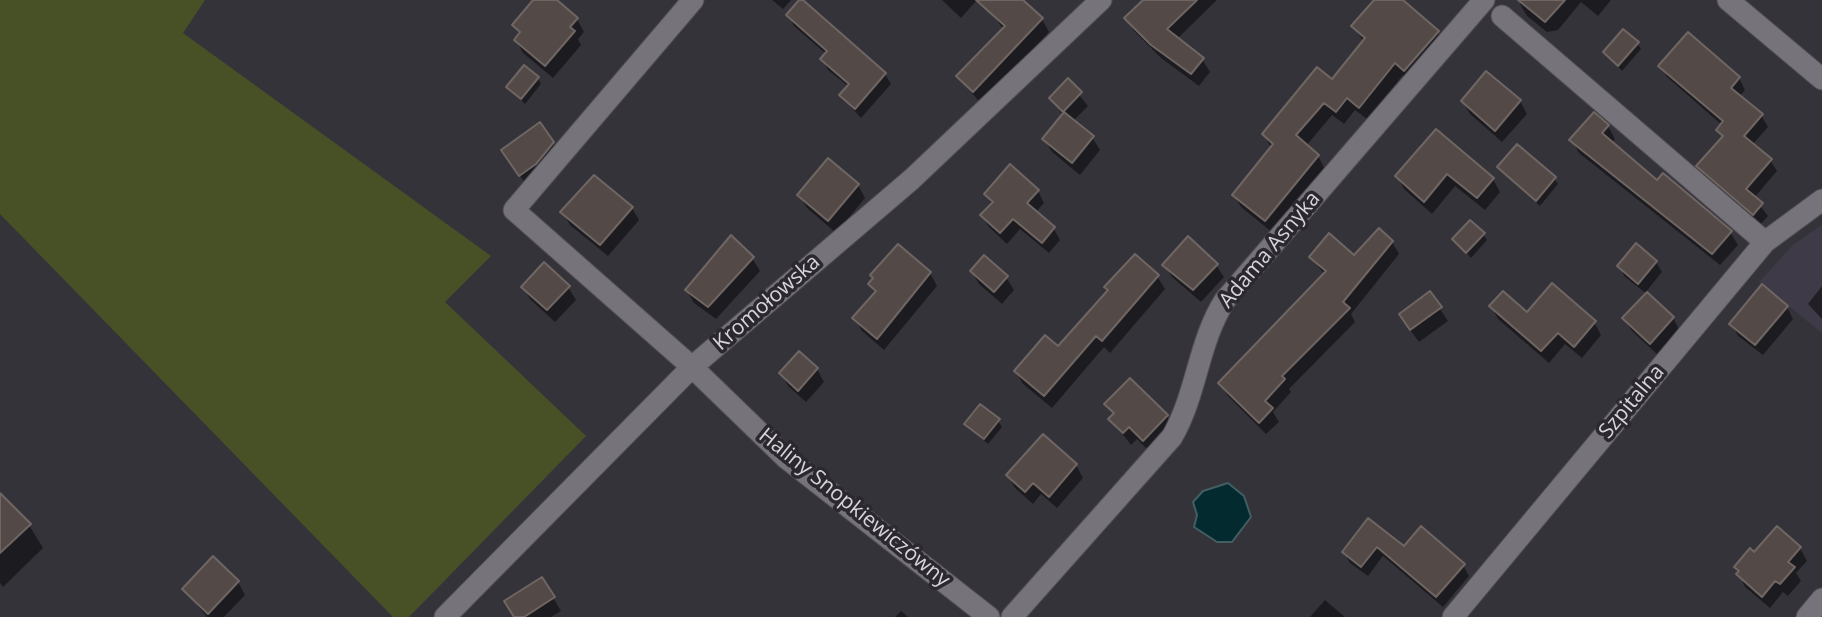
<!DOCTYPE html>
<html>
<head>
<meta charset="utf-8">
<style>
  body { margin:0 }
  canvas { display:block; background:#35333a }
</style>
</head>
<body>
<canvas width="1822" height="617"></canvas>
<script>
const ctx = document.querySelector('canvas').getContext('2d');
ctx.lineJoin = 'round';
function fill(path, color) {
  ctx.fillStyle = color;
  ctx.fill(path, 'evenodd');
}
function trace(path, color, width, dash) {
  ctx.strokeStyle = color;
  ctx.lineWidth = width;
  ctx.lineCap = dash ? 'butt' : 'round';
  ctx.setLineDash(dash || []);
  ctx.stroke(path);
}
function label(font, color, halo, rows, align = 'center') {
  ctx.font = font + ' "Open Sans",sans-serif';
  ctx.lineWidth = 7;
  ctx.setLineDash([]);
  ctx.textBaseline = 'middle';
  ctx.strokeStyle = halo;
  ctx.fillStyle = color;
  for (const [text, x, y, turn = 0] of rows) {
    ctx.save();
    ctx.translate(x, y);
    ctx.rotate((+turn || 0) * Math.PI / 180);
    ctx.textAlign = isNaN(turn) ? turn : align;
    if (halo) ctx.strokeText(text, 0, 0);
    ctx.fillText(text, 0, 0);
    ctx.restore();
  }
}
const built = new Path2D(`
  M1822 225V333L1759 282 1793 245Z`);
const green = new Path2D(`
  M0 0H205L183 33 491 256 445 302 586 436 409 617H393L0 214Z`);
const water = new Path2D(`
  M1228 483 1244 496 1251 517 1232 542H1217L1194 527 1197 515 1193 502 1203 491Z`);
const shadow = new Path2D(`
  M535 0H554L577 19 584 32 578 39 581 45 553 78 523 53 516 40 520 35 514 25Z
  M772 0H791L783 9Z
  M942 0H977L961 18Z
  M1000 0H1021L1042 19 1049 32 981 104 958 76 1004 30 990 11Z
  M1144 0H1217L1177 39 1202 59 1210 72 1199 86 1161 58 1134 31 1127 18Z
  M1376 0H1400L1438 32 1445 45 1412 82 1403 75 1367 119 1355 110 1344 124 1332 115 1306 146 1318 156 1325 169 1273 233 1241 207 1234 195 1271 148 1264 134 1332 82 1364 42 1353 26Z
  M1523 0H1611L1598 16 1581 2 1558 30 1547 32 1527 16 1520 4Z
  M788 15 885 74 891 84 861 118 841 96 849 87 828 70 822 59 826 54 794 26Z
  M1637 43 1641 49 1622 71 1605 53Z
  M1661 66 1739 78 1745 90 1739 97 1761 115 1768 127 1752 145 1770 160 1777 171 1754 198 1768 216 1760 225 1705 177 1699 166 1723 138 1718 130 1722 125 1667 77Z
  M1486 74 1520 101 1527 114 1502 142 1470 114 1463 102Z
  M538 78 541 84 525 104 508 87Z
  M1068 81 1088 106 1073 121 1092 137 1100 150 1080 175 1052 152 1044 139 1063 116 1051 98Z
  M1608 126 1615 139 1611 144 1657 183 1730 232 1738 245 1720 265 1579 153 1572 140Z
  M1436 132 1493 179 1500 192 1485 210 1455 186 1432 214 1404 189 1397 176Z
  M553 143 560 156 528 187 511 163Z
  M1499 167 1554 178 1558 184 1540 206Z
  M858 185 865 198 836 233 807 208 799 195Z
  M1038 191 1044 203 1035 213 1054 229 1060 240 1049 253 1020 229 1007 244 989 227 982 216 992 205 986 194Z
  M632 208 639 220 608 256 570 225 563 212Z
  M1483 234 1487 240 1471 258 1454 239Z
  M1392 242 1399 254 1351 314 1355 322 1289 389 1291 392 1273 412 1279 422 1266 434 1228 396 1220 384 1325 275 1311 257H1355Z
  M898 246 930 273 937 286 884 350 862 331 855 318 876 294 870 284Z
  M752 258 760 271 716 319 694 303 687 291Z
  M1656 262 1662 272 1645 293 1673 318 1680 331 1658 355 1632 331 1624 319 1647 294 1625 277 1619 266Z
  M1165 265H1216L1224 277 1201 302 1172 277Z
  M972 272 1006 277 1014 290 1002 304 979 284Z
  M1157 276 1165 289 1110 353 1104 347 1052 408 1023 384 1016 371 1058 349 1109 292 1106 287Z
  M1822 286V319L1808 304Z
  M523 287H568L576 300 555 322 530 299Z
  M1430 294 1448 321 1419 342 1408 327Z
  M1491 306 1527 314 1594 322 1601 335 1582 358 1565 344 1549 363 1498 319Z
  M1787 307 1793 319 1763 355 1738 336 1732 324Z
  M799 353 817 369 824 382 806 402 788 386 781 373Z
  M1130 380 1167 416 1174 429 1151 453 1137 439 1131 445 1111 419 1114 416 1107 404Z
  M998 421 1002 427 988 444 966 424Z
  M1043 436 1076 465 1083 478 1057 508 1041 494 1033 504 1015 488 1008 475Z
  M0 495 29 525 43 548 3 587 0 583Z
  M1368 520 1404 549 1463 565 1469 576 1443 607 1383 556 1368 576 1350 563 1344 552Z
  M1800 548 1807 561 1796 573 1801 581 1788 596 1783 592 1770 608 1745 587 1736 567 1754 554Z
  M213 558 238 582 245 595 224 617H207L184 589Z
  M542 579 561 611 551 617H515Z
  M1325 600 1345 617H1310Z
  M901 611 908 617H895Z`);
const building = new Path2D(`
  M533 0H557L578 18 570 27 575 31 545 66 514 40 520 32 512 25Z
  M799 0H803L886 73 855 109 839 95 849 84 820 59 827 51 786 15Z
  M976 0H1023L1043 18 973 92 956 76 1005 26Z
  M1143 0H1197L1167 29 1204 58 1191 74 1151 45 1124 18Z
  M1374 0H1403L1439 31 1404 71 1395 63 1359 108 1347 98 1336 112 1324 103 1296 135 1319 155 1265 221 1232 195 1273 144 1262 134 1317 67 1332 79 1365 38 1351 26Z
  M1518 0H1565L1545 22Z
  M1623 29 1639 42 1618 66 1603 52Z
  M1688 32 1740 77 1731 88 1763 114 1744 136 1772 159 1746 189 1763 203 1753 215 1696 166 1723 136 1716 130 1723 121 1658 66Z
  M524 65 539 77 521 99 506 87Z
  M1486 71 1521 100 1495 131 1461 101Z
  M1068 78 1082 92 1063 112 1049 98Z
  M1064 112 1094 136 1072 163 1042 139Z
  M1594 112 1609 125 1602 133 1657 180 1663 173 1732 231 1712 254 1569 140Z
  M540 122 554 142 536 164 519 176 501 150Z
  M1436 129 1494 178 1477 198 1447 174 1424 202 1395 176Z
  M1517 144 1556 177 1536 201 1497 167Z
  M828 158 859 184 828 221 797 195Z
  M1010 164 1039 190 1027 203 1055 227 1042 243 1013 219 1000 233 980 215 993 202 984 194Z
  M594 175 633 207 600 245 560 212Z
  M1470 220 1485 233 1466 253 1452 239Z
  M1379 228 1393 241 1343 302 1350 308 1282 376 1285 379 1265 401 1273 408 1259 423 1218 383 1326 271 1309 257 1329 233 1354 255Z
  M731 235 754 257 708 307 685 290Z
  M1188 236 1218 264 1193 290 1162 265Z
  M1636 243 1657 261 1638 284 1617 266Z
  M898 244 931 272 877 339 852 318 876 291 868 284 873 278 870 275Z
  M1135 254 1159 275 1102 341 1096 336 1044 396 1014 371 1045 335 1058 346 1108 290 1104 287Z
  M984 255 1008 276 994 292 970 271Z
  M544 262 570 286 547 310 521 287Z
  M1552 283 1596 321 1574 347 1558 333 1541 351 1489 306 1503 291 1527 312Z
  M1762 284 1788 306 1755 345 1729 324Z
  M1430 291 1442 307 1410 330 1399 314Z
  M1647 292 1674 317 1650 344 1622 318Z
  M799 351 818 368 798 391 779 373Z
  M1130 378 1168 415 1143 441 1129 427 1123 433 1108 419 1114 413 1104 404Z
  M980 404 1000 419 984 439 964 424Z
  M1043 434 1077 464 1049 497 1033 483 1025 492 1006 475Z
  M0 493 31 524 0 553Z
  M1368 518 1404 546 1421 526 1465 564 1436 597 1377 547 1361 567 1342 552Z
  M1777 526 1801 547 1788 562 1795 567 1780 584 1775 581 1762 597 1736 574 1739 571 1734 567 1750 548 1754 552Z
  M213 556 239 581 208 614 182 589Z
  M542 577 555 597 524 617H514L504 601Z`);
const minor = new Path2D(`
  M693 0 514 210 692 367 786 458 989 617
  M1728 0 1822 79
  M1502 16 1765 242
  M445 617 692 367 912 179 1101 0
  M1012 617 1172 437C1197 394 1198 342 1225 300L1484 0
  M1453 617 1765 242 1822 200
  M1807 617 1822 599`);
const streetNames = [
  ["Adama Asnyka",1270,250,-50],
  ["Kromołowska",767,303,-41],
  ["Szpitalna",1632,402,-50],
  ["Haliny Snopkiewiczówny",854,508,39]
];
fill(built, '#3f3a47');
fill(green, '#485125');
fill(water, '#032b2f');
trace(water, '#425e62', 2);
fill(shadow, '#0007');
fill(building, '#534a47');
trace(building, '#6f6663', 2);
trace(minor, '#514f55', 23);
trace(minor, '#76737b', 21);
label('21px', '#d6d5d9', '#2b292f', streetNames);
</script>
</body>
</html>
